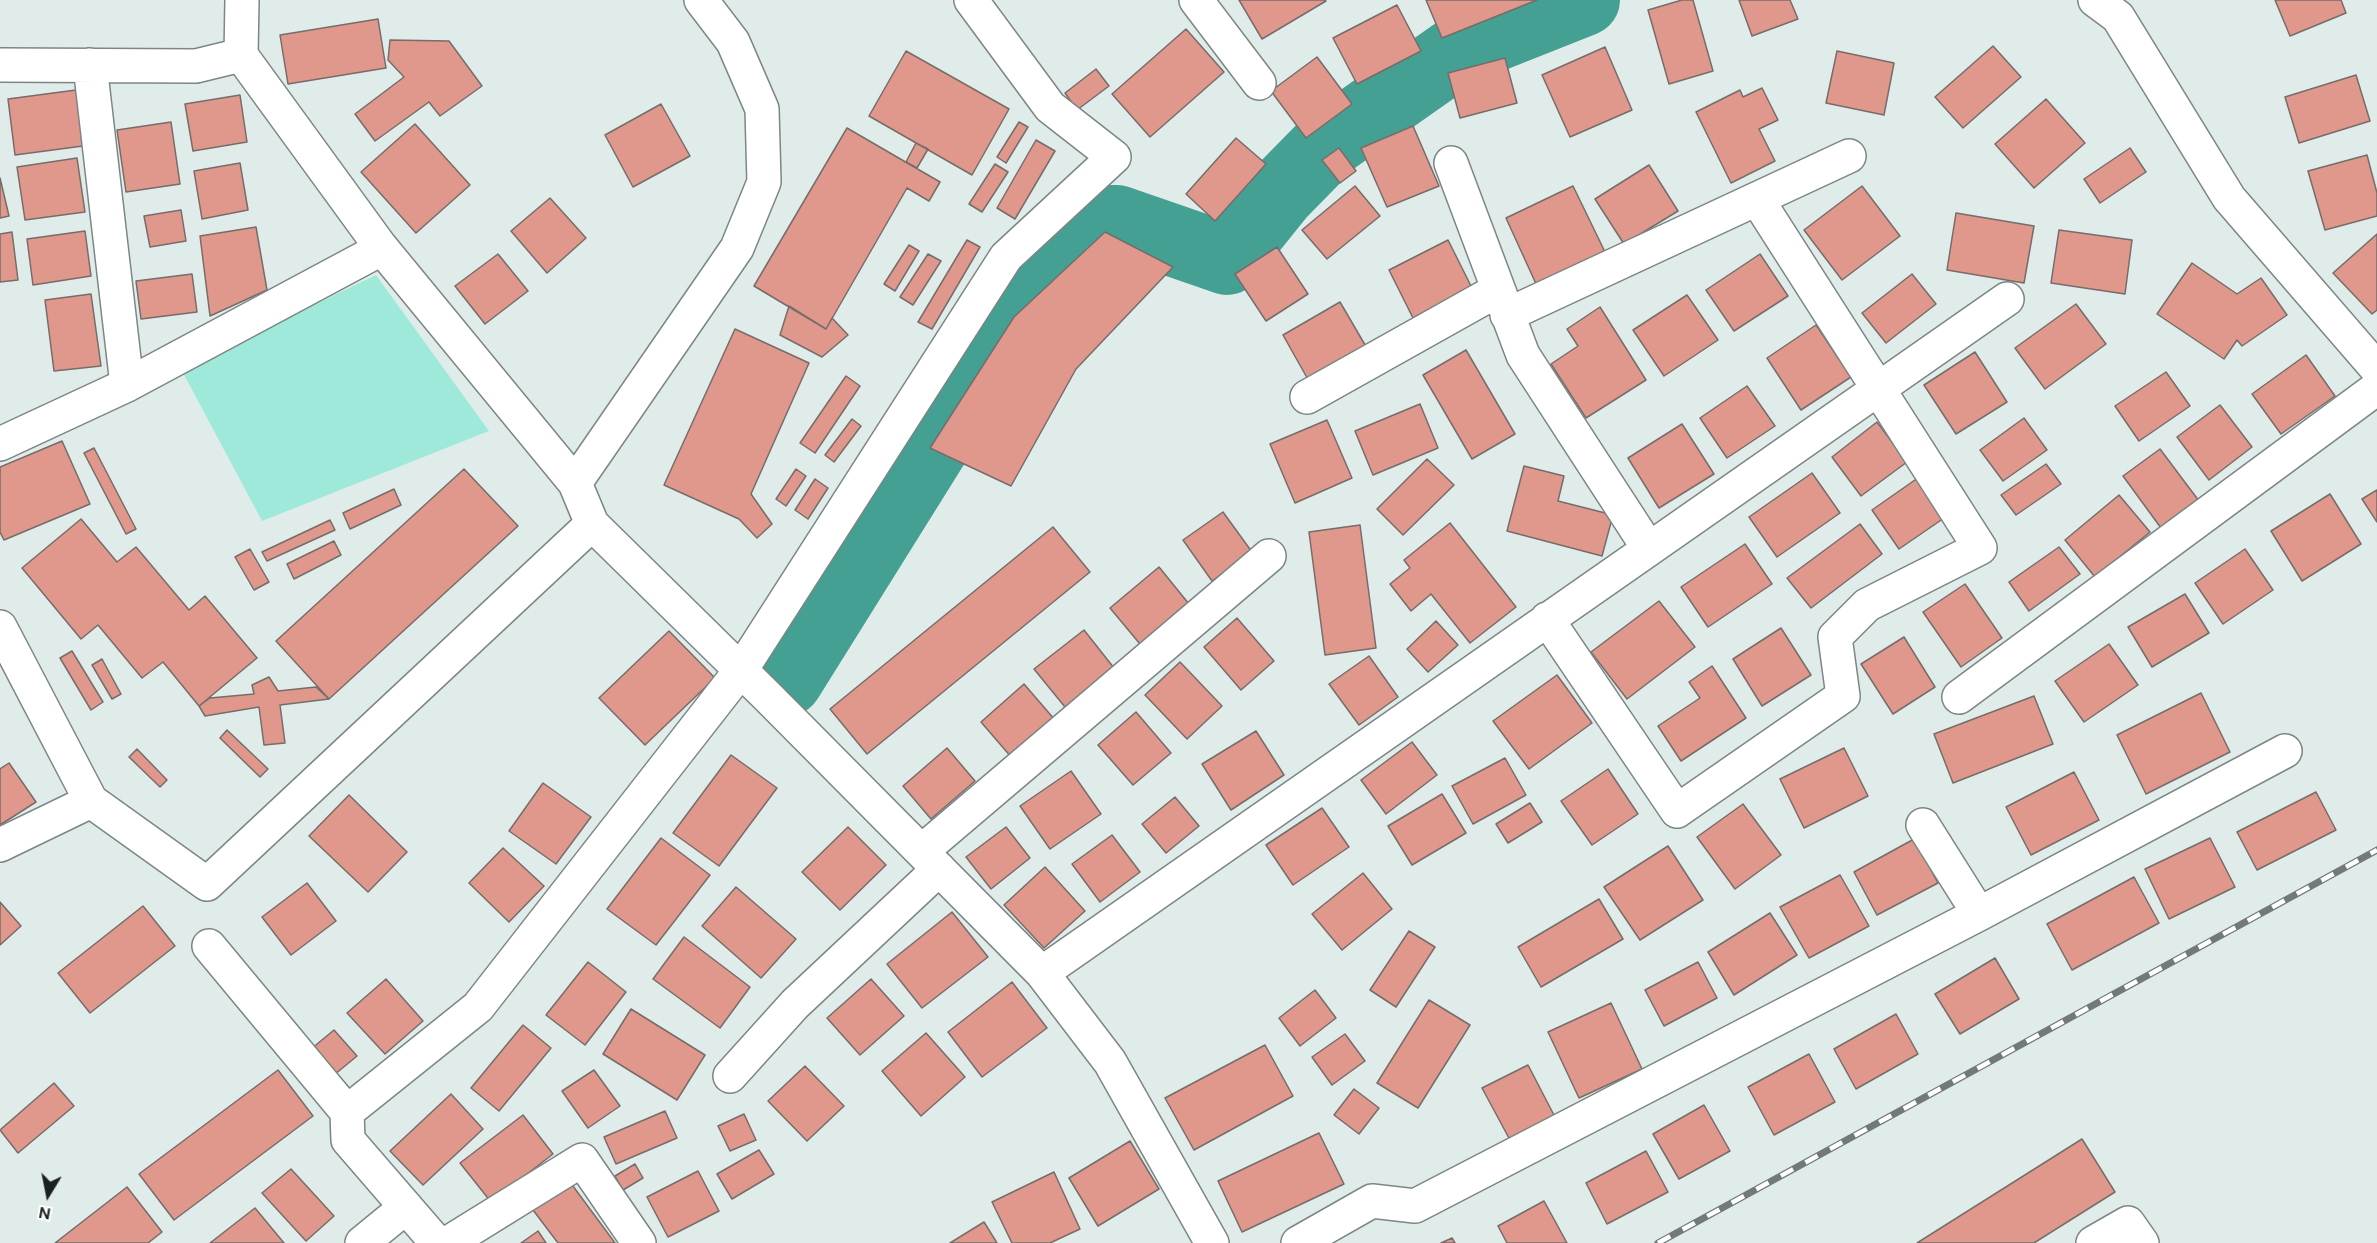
<!DOCTYPE html>
<html>
<head>
<meta charset="utf-8">
<style>
  body { margin:0 }
  #map { position:relative; width:2377px; height:1243px; overflow:hidden; background:#e0ece9; font-family:"DM Sans",sans-serif }
  canvas { display:block }
  .north { position:absolute; left:18px; top:1165px; width:60px; height:60px; -webkit-text-stroke:4px #fff; paint-order:stroke; rotate:190deg; font-size:16px; font-weight:700; line-height:24px; text-align:center; color:#1c2120 }
  .north::after { content:''; display:block; margin:auto; width:21px; height:27px; background:#1c2120; clip-path:polygon(50% 0,100% 100%,50% 72%,0 100%) }
</style>
</head>
<body>
<div id="map">
<canvas width="2377" height="1243"></canvas>
<div class="north">N</div>
</div>
<script>
const ctx = document.querySelector('canvas').getContext('2d');
ctx.lineJoin = 'round';
function fill(path, color) {
  ctx.fillStyle = color;
  ctx.fill(path, 'evenodd');
}
function trace(path, color, width, dash) {
  ctx.strokeStyle = color;
  ctx.lineWidth = width;
  ctx.lineCap = dash ? 'butt' : 'round';
  ctx.setLineDash(dash || []);
  ctx.stroke(path);
}
const green = new Path2D(`
  M376 275 489 431 262 521 181 369Z`);
const river = new Path2D(`
  M787 680 1045 267 1095 221H1117L1227 259 1280 193 1332 140 1463 48 1584 0`);
const building = new Path2D(`
  M1239 0H1325L1326 1 1262 39Z
  M1426 0H1537L1442 38Z
  M1682 0H1693L1713 71 1669 84 1648 10Z
  M1739 0H1790L1798 19 1752 36Z
  M2275 0H2341L2346 13 2290 36Z
  M1397 5 1421 51 1357 84 1333 38Z
  M378 19 386 68 288 84 280 35Z
  M1186 29 1224 72 1150 137 1112 94Z
  M390 40 449 41 482 86 440 116 429 102 375 141 355 114 404 77 388 60Z
  M1993 46 2021 77 1963 128 1935 97Z
  M1605 47 1632 110 1570 137 1542 75Z
  M906 51 1009 109 972 175 869 116Z
  M1837 51 1894 63 1884 115 1826 103Z
  M1317 57 1352 104 1306 138 1271 91Z
  M1505 58 1517 103 1460 118 1448 73Z
  M1096 69 1109 86 1077 110 1065 93Z
  M2356 75 2370 121 2299 143 2285 97Z
  M1762 88 1778 120 1759 129 1775 161 1731 183 1696 112 1740 90 1743 97Z
  M76 90 83 146 15 155 8 99Z
  M240 95 247 142 193 151 185 104Z
  M2046 99 2085 143 2034 188 1995 144Z
  M661 104 690 156 633 187 605 135Z
  M171 122 180 184 126 192 117 130Z
  M1019 122 1028 127 1006 163 997 157Z
  M415 124 470 185 416 233 361 172Z
  M1413 126 1439 186 1387 207 1361 148Z
  M847 128 940 182 929 201 907 188 826 329 754 286Z
  M1236 138 1266 164 1215 221 1186 194Z
  M1036 140 1055 151 1015 219 997 208Z
  M916 143 928 149 917 168 906 162Z
  M1339 148 1356 171 1340 183 1322 160Z
  M2130 148 2146 172 2100 203 2084 179Z
  M2367 155 2377 193V216L2325 230 2308 171Z
  M77 158 85 212 25 220 17 167Z
  M240 163 248 210 202 219 194 171Z
  M995 164 1008 172 982 212 969 204Z
  M1649 165 1678 211 1624 244 1595 199Z
  M0 178 9 216 0 218Z
  M1355 186 1380 216 1327 259 1302 230Z
  M1573 186 1606 254 1537 286 1506 218Z
  M1862 186 1900 236 1842 280 1804 230Z
  M550 198 586 238 547 273 511 231Z
  M181 210 186 241 150 247 144 216Z
  M1956 213 2034 226 2024 283 1947 270Z
  M256 227 267 290 210 316 200 236Z
  M2059 230 2132 240 2125 294 2051 283Z
  M85 231 91 276 33 285 27 239Z
  M12 232 18 280 0 282V234Z
  M1105 232 1173 267 1076 369 1011 486 930 448 1014 317Z
  M2377 234V310L2372 314 2333 273Z
  M967 240 980 247 932 329 918 322Z
  M1448 240 1472 288 1413 318 1389 270Z
  M909 245 919 251 895 291 884 284Z
  M1277 247 1308 294 1266 321 1235 274Z
  M498 254 528 291 485 324 455 286Z
  M928 254 941 261 913 305 900 297Z
  M1760 254 1788 296 1734 331 1706 290Z
  M2192 263 2237 294 2261 278 2287 315 2242 346 2237 340 2224 359 2157 314Z
  M192 274 197 312 141 319 136 281Z
  M1912 274 1936 304 1886 343 1862 313Z
  M91 294 101 366 54 371 45 300Z
  M1687 295 1718 340 1664 376 1633 330Z
  M1340 302 1368 350 1310 383 1283 335Z
  M2076 304 2106 344 2045 389 2015 348Z
  M789 306 826 329 832 318 848 335 822 357 780 335Z
  M1600 307 1646 380 1586 418 1551 364 1578 346 1567 329Z
  M1816 325 1851 377 1801 410 1767 358Z
  M735 329 809 363 751 494 772 524 757 538 739 519 664 485Z
  M1466 350 1515 434 1472 459 1423 375Z
  M1975 352 2007 402 1956 434 1924 385Z
  M2306 355 2335 396 2281 434 2252 394Z
  M2166 372 2190 406 2139 441 2115 406Z
  M846 376 860 386 815 453 800 443Z
  M1747 386 1775 426 1727 458 1700 418Z
  M1420 404 1438 448 1373 475 1355 431Z
  M2220 405 2252 447 2209 480 2177 437Z
  M2024 418 2047 450 2003 481 1980 450Z
  M852 419 861 426 834 462 825 455Z
  M1327 420 1352 478 1295 503 1270 444Z
  M1877 422 1907 462 1861 496 1832 457Z
  M1682 424 1714 474 1659 508 1628 458Z
  M62 441 90 504 4 540 0 532V467Z
  M94 448 136 529 126 534 84 453Z
  M2160 449 2199 501 2161 528 2123 476Z
  M1427 459 1454 485 1403 535 1377 509Z
  M2046 464 2061 484 2016 515 2001 495Z
  M1524 466 1564 476 1558 501 1613 515 1602 556 1507 531Z
  M464 469 518 526 329 699 276 641Z
  M796 469 806 476 786 506 776 499Z
  M1812 473 1840 513 1777 557 1749 517Z
  M1922 475 1950 514 1899 549 1872 510Z
  M815 479 828 488 808 519 795 510Z
  M394 489 401 505 350 529 343 513Z
  M2377 490V522L2362 499Z
  M2330 494 2361 544 2302 581 2271 531Z
  M2119 495 2150 532 2095 577 2065 540Z
  M1223 512 1252 552 1212 581 1183 540Z
  M81 519 117 562 136 547 189 610 205 596 257 658 199 706 163 662 142 678 98 625 81 639 22 568Z
  M330 520 335 530 267 561 262 552Z
  M1450 523 1516 607 1470 643 1431 594 1411 611 1390 584 1410 568 1404 560Z
  M1860 524 1882 554 1811 608 1787 578Z
  M1360 525 1376 648 1325 655 1309 532Z
  M1053 527 1090 572 867 754 830 709Z
  M334 541 341 555 294 579 287 564Z
  M1745 544 1772 584 1708 627 1681 587Z
  M2059 547 2080 574 2029 611 2009 582Z
  M250 549 269 582 254 590 235 557Z
  M2245 549 2273 590 2223 624 2195 583Z
  M1159 567 1189 604 1140 644 1110 608Z
  M1965 584 2002 638 1961 667 1923 612Z
  M2185 594 2209 633 2152 667 2128 627Z
  M1659 601 1695 647 1627 699 1591 652Z
  M1237 618 1274 661 1241 690 1204 647Z
  M1436 621 1458 645 1428 672 1407 649Z
  M1781 628 1811 675 1762 706 1733 659Z
  M1084 630 1114 668 1065 707 1034 669Z
  M669 631 715 678 645 745 599 698Z
  M1904 637 1935 687 1893 714 1861 664Z
  M2109 644 2138 685 2084 722 2055 681Z
  M72 651 103 702 91 710 60 658Z
  M1369 656 1398 697 1359 725 1329 684Z
  M102 659 121 694 112 699 92 665Z
  M1180 662 1222 706 1187 739 1145 695Z
  M1712 666 1746 718 1681 761 1658 726 1700 698 1689 682Z
  M1557 675 1592 723 1529 769 1493 721Z
  M269 677 278 691 316 687 329 699 280 705 285 743 264 745 259 707 205 716 199 706 210 698 254 694 252 685Z
  M1024 684 1055 720 1012 758 981 722Z
  M2201 693 2230 752 2146 794 2117 735Z
  M2034 696 2053 744 1953 783 1934 734Z
  M1136 712 1171 753 1133 785 1098 745Z
  M227 730 268 769 260 777 220 738Z
  M1256 731 1284 775 1231 810 1202 764Z
  M1412 742 1437 775 1386 814 1361 780Z
  M947 748 975 781 931 819 903 786Z
  M1844 748 1868 796 1804 828 1780 779Z
  M137 749 167 780 160 787 129 757Z
  M731 755 777 788 719 866 673 833Z
  M1505 758 1526 795 1473 824 1452 786Z
  M9 763 36 802 0 825V769Z
  M1608 769 1638 814 1592 845 1561 801Z
  M1071 771 1101 814 1050 849 1020 806Z
  M2074 772 2099 820 2031 855 2006 807Z
  M543 783 591 817 556 864 509 831Z
  M2316 792 2336 830 2257 870 2237 832Z
  M1442 794 1466 833 1412 865 1388 826Z
  M349 795 407 852 368 892 309 836Z
  M1175 797 1199 826 1166 853 1142 824Z
  M1530 803 1542 822 1508 843 1496 824Z
  M1743 804 1781 855 1735 889 1697 837Z
  M1322 808 1349 847 1293 885 1266 845Z
  M848 827 886 865 840 910 802 872Z
  M1006 827 1030 858 991 889 966 857Z
  M1112 835 1140 872 1100 902 1072 864Z
  M661 838 710 875 656 945 607 909Z
  M2210 838 2235 887 2169 919 2145 869Z
  M1914 839 1938 883 1877 915 1854 872Z
  M1668 846 1703 900 1640 940 1604 887Z
  M503 848 544 886 509 922 469 883Z
  M1045 867 1085 911 1044 948 1004 905Z
  M1363 873 1392 909 1342 950 1312 914Z
  M1840 875 1869 926 1809 958 1780 907Z
  M2134 877 2159 923 2072 970 2047 924Z
  M307 883 336 921 291 955 262 917Z
  M736 887 796 939 761 978 702 926Z
  M1599 899 1623 939 1541 987 1518 947Z
  M0 902 21 926 0 945Z
  M143 906 175 946 90 1013 58 973Z
  M952 912 988 957 922 1008 887 964Z
  M1770 913 1797 955 1734 995 1708 952Z
  M1409 931 1435 947 1396 1007 1370 990Z
  M684 937 750 987 720 1028 653 979Z
  M1995 958 2019 999 1960 1034 1935 994Z
  M588 962 626 992 585 1045 546 1015Z
  M1698 962 1717 998 1664 1026 1645 990Z
  M386 979 423 1021 385 1054 347 1013Z
  M871 979 904 1016 860 1055 827 1018Z
  M1012 982 1047 1028 982 1077 948 1032Z
  M1315 990 1336 1018 1300 1046 1279 1018Z
  M1429 1000 1470 1025 1418 1108 1377 1083Z
  M1611 1003 1642 1069 1579 1098 1548 1032Z
  M631 1009 705 1055 677 1100 603 1054Z
  M1896 1014 1918 1054 1856 1089 1834 1049Z
  M523 1025 551 1048 499 1111 471 1088Z
  M334 1030 357 1056 334 1075 311 1049Z
  M926 1033 965 1077 921 1116 882 1071Z
  M1345 1034 1365 1061 1332 1085 1312 1057Z
  M1265 1045 1293 1096 1194 1150 1165 1098Z
  M1809 1054 1835 1102 1774 1135 1748 1087Z
  M1528 1065 1555 1117 1510 1140 1482 1088Z
  M805 1066 844 1106 807 1141 768 1101Z
  M278 1070 313 1116 174 1220 139 1174Z
  M594 1070 620 1106 588 1128 562 1091Z
  M54 1083 74 1106 18 1153 0 1130Z
  M1354 1089 1379 1108 1359 1134 1334 1115Z
  M451 1094 483 1129 423 1185 390 1151Z
  M1704 1105 1730 1151 1679 1179 1653 1134Z
  M665 1111 677 1138 616 1164 604 1137Z
  M744 1114 756 1140 730 1151 718 1126Z
  M523 1115 553 1154 491 1202 460 1163Z
  M1319 1133 1344 1184 1242 1232 1218 1181Z
  M2082 1139 2115 1192 2034 1243H1917Z
  M1130 1141 1159 1189 1098 1226 1069 1178Z
  M759 1150 774 1174 732 1199 717 1174Z
  M1646 1151 1668 1192 1607 1224 1586 1183Z
  M635 1164 643 1178 623 1190 615 1176Z
  M291 1169 334 1216 306 1241 262 1193Z
  M698 1171 719 1211 668 1237 647 1197Z
  M1054 1172 1080 1229 1050 1243H1012L992 1202Z
  M570 1182 615 1243H558L533 1210Z
  M127 1187 162 1232 148 1243H55Z
  M1544 1201 1567 1243H1507L1498 1226Z
  M255 1208 284 1243H210Z
  M984 1222 997 1243H950Z
  M538 1231 546 1243H521Z
  M1452 1238 1455 1243H1441Z`);
const minor = new Path2D(`
  M242 0 241 55 380 246 575 483 592 524 768 697 1042 973 1110 1062 1212 1243
  M1196 0 1259 83
  M2095 0 2118 17 2229 198 2377 369
  M0 65 196 66 241 55
  M90 65 127 385
  M1451 163 1523 355 1649 549
  M1507 315 1849 156
  M1307 397 1498 290
  M0 444 127 385 368 256 380 246
  M575 483 737 248 764 182 762 109 733 42 701 0
  M1547 619 1677 811 1843 696 1835 637 1867 605 1980 548 1757 199
  M0 627 91 801
  M1959 697 2377 388
  M1923 825 1979 914
  M0 845 91 801 207 884 592 524
  M922 851 1269 556
  M209 946 347 1112 478 1007 741 670 1006 257 1114 157 1050 107 971 0
  M1042 973 2007 299
  M730 1076 795 1004 939 869
  M347 1112 348 1140 437 1243
  M362 1243 406 1207
  M448 1243 582 1160 639 1243
  M1298 1243 1372 1201 1415 1206 1979 914 2285 751
  M2093 1243 2128 1223 2142 1243`);
const rail = new Path2D(`
  M1658 1243 2377 850`);
fill(green, '#9fe9db');
trace(river, '#44a092', 72);
fill(building, '#e0988c');
trace(building, '#766c6a', 1.5);
trace(minor, '#7c8684', 36);
trace(minor, '#fff', 33);
trace(rail, '#727a79', 7);
trace(rail, '#fff', 4.5, [14]);
</script>
</body>
</html>
